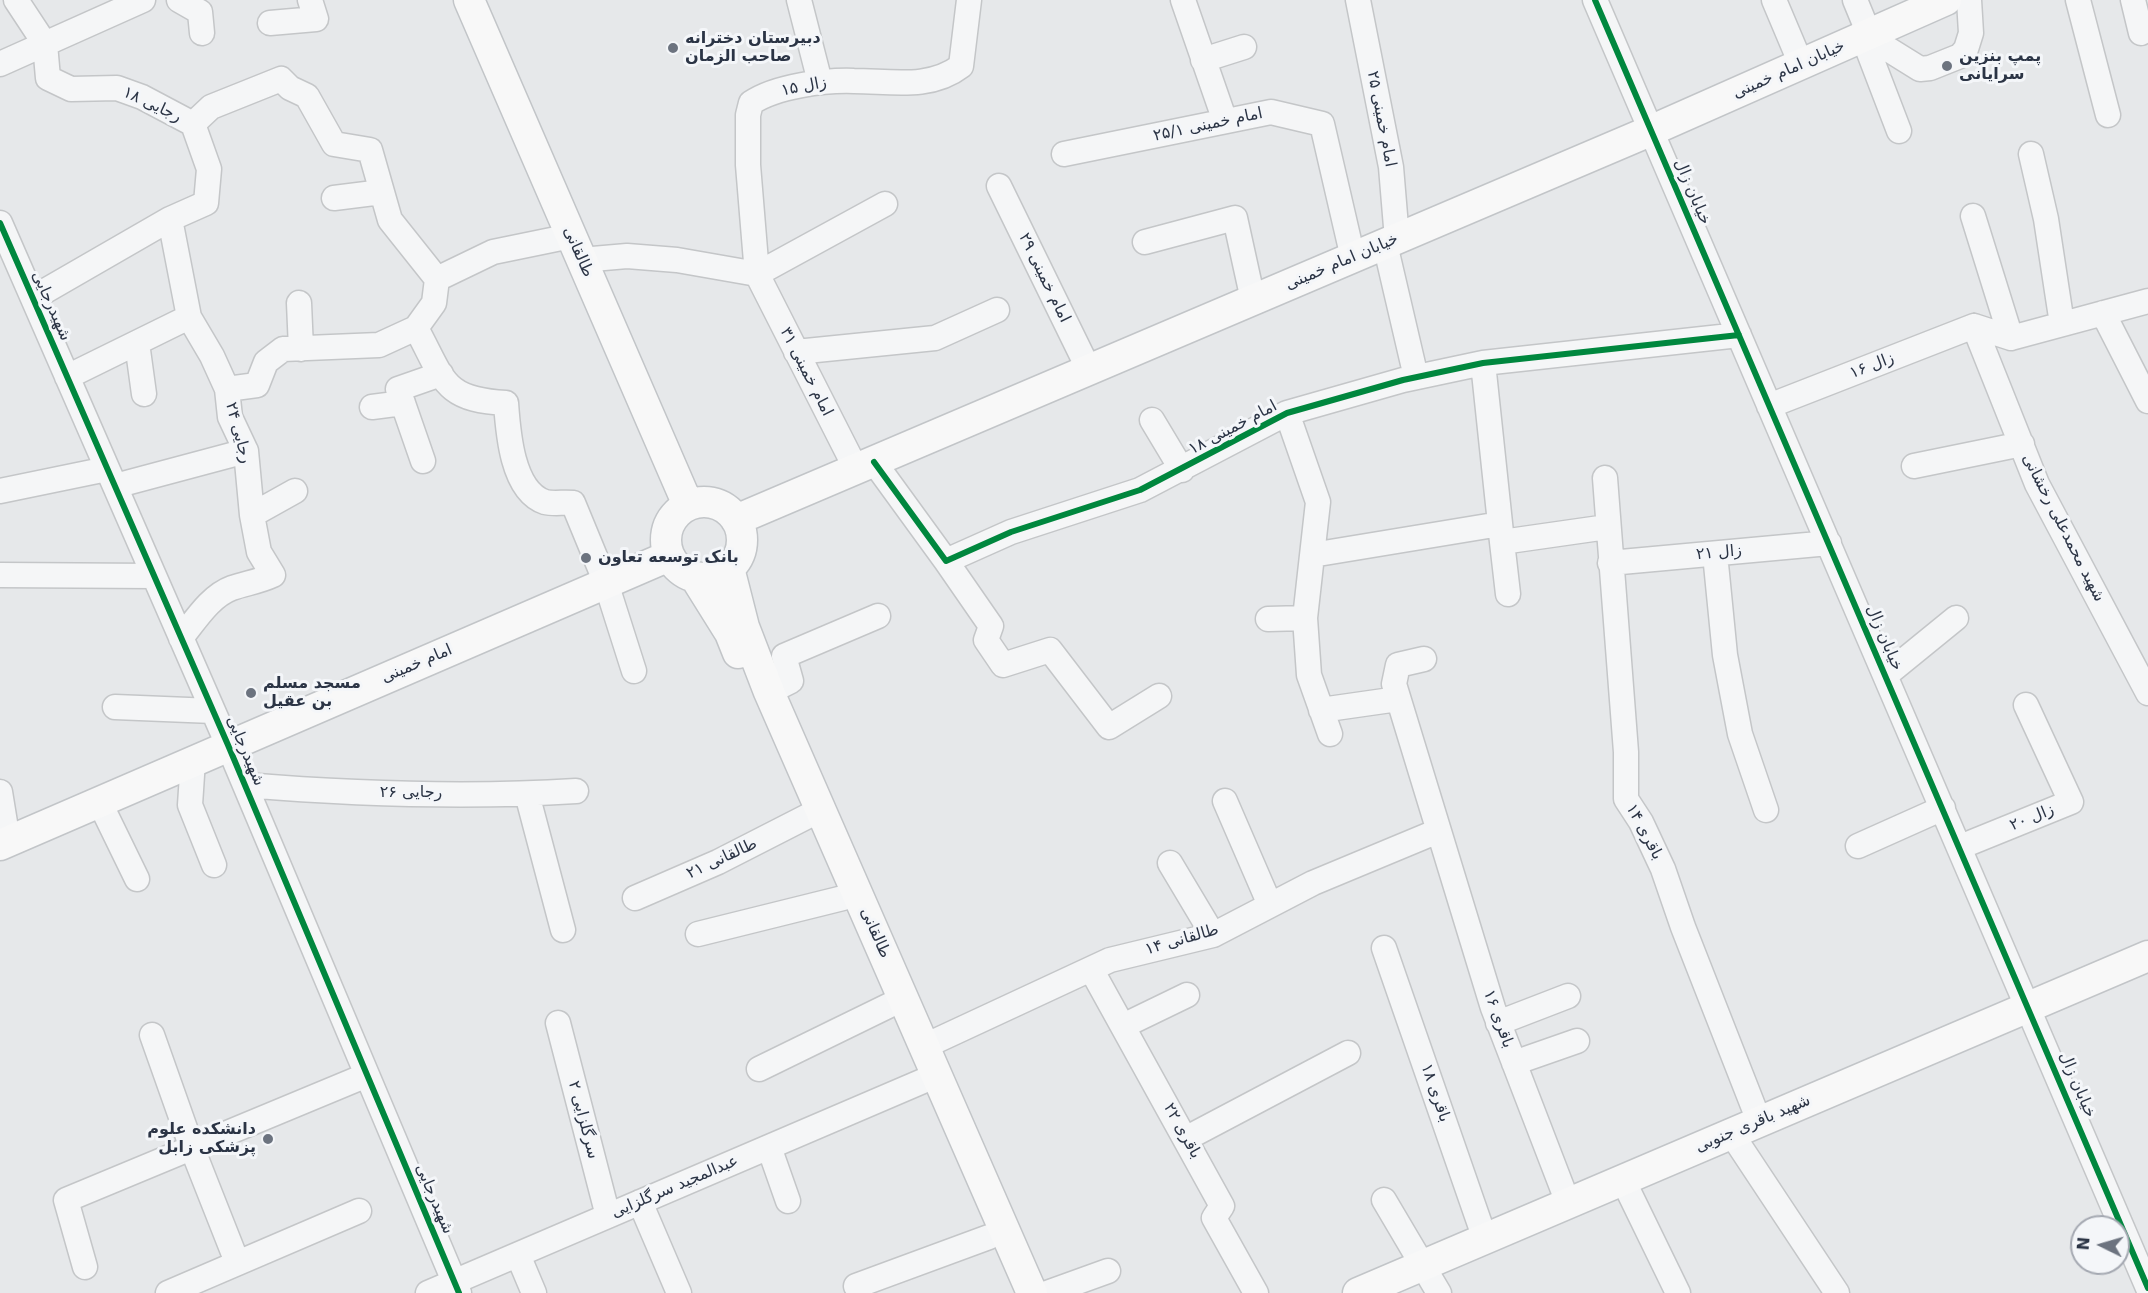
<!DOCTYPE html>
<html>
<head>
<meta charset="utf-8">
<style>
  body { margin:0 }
  #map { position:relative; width:2148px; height:1293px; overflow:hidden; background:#e6e8ea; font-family:"DejaVu Sans",sans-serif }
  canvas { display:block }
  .north { position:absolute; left:2070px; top:1215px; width:60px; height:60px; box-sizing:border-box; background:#f4f6f9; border:2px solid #a4a8b1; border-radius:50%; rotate:275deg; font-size:16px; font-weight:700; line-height:24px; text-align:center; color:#2b3445 }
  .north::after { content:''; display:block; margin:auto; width:21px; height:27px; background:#6c737f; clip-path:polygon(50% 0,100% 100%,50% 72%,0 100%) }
</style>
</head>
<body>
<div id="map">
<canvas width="2148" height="1293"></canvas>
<div class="north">N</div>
</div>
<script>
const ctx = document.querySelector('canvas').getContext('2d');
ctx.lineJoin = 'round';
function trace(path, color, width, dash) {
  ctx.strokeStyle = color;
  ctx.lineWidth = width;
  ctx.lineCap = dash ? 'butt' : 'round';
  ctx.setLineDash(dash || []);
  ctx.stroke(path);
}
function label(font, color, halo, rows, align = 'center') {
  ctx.font = font + ' "DejaVu Sans",Vazirmatn,sans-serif';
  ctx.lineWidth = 6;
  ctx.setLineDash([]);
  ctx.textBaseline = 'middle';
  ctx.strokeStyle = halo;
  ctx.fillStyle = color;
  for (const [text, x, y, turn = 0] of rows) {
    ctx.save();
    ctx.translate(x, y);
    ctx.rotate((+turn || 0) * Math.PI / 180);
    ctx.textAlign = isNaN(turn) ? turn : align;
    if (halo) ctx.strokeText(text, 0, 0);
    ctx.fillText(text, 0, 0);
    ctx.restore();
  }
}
const minor = new Path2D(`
  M16 0 45 44 48 78 71 89 117 88 142 97 193 124 209 169 206 203 170 219 33 298
  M179 0 200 12 202 33
  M799 0 820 82
  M1183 0 1225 121
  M1358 0 1391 167 1397 239
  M1595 0 2148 1288
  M1774 0 1801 64
  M1855 0 1869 34 1883 46 1920 69 1930 68 1960 56 1966 49 1971 33 1969 0
  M2078 0 2108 115
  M2133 0 2141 33
  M270 23 316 19 310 0
  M1863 37 1899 131
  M1203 60 1244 47
  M0 64 143 0
  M193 124 211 107 281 79 290 88 307 96 334 144 370 150 390 220 437 279 434 303 416 328 379 345 283 349 266 362 257 385 227 389
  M1064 154 1271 112 1322 124 1353 258
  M2031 154 2046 219 2062 324
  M999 186 1089 370
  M334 198 382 192
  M1973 216 2011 338
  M170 219 189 317 212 356 227 389 230 417 246 451 252 515 259 552 273 575C258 582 246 583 232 588 210 596 195 621 181 638
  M0 223 228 745 459 1293
  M1145 242 1235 218 1253 300
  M1385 244 1416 377
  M581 260 627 256 677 260 757 274
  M757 274 885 204
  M437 279 493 252 571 236
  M299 303 301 349
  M2103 313 2148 401
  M1974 326 2037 484 2148 693
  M1974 326 2011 338 2148 301
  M416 328C444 379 442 400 506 403 508 432 512 491 545 502 553 504 565 502 573 503L606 583 634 671
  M137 343 144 394
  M796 352 935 338 997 310
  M1483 363 1502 542 1607 527
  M67 377 189 317
  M1769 406 1974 326
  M372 407 403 403
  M1287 413 1318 502 1305 618 1309 675 1330 734
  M1152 420 1182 470
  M423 461 398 389 441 374
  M874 462 946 561 1011 532 1140 490 1287 413 1403 380 1483 363 1739 335
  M1914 466 2022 444
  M856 469 757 274 748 165V115L751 103C776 86 825 80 854 81 890 81 930 90 961 66L969 0
  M1605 478 1626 752V799L1641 822 1663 869 1683 927 1759 1121
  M115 486 246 451
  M0 491 107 469
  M252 515 295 491
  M1502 542 1508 594
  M1715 554 1725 655 1740 734 1766 810
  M1312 555 1500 524
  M946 561 991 626 986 640 1003 665 1050 650 1109 727 1159 696
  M1610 563 1829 543
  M0 575 154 576
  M1268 619 1305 618
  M1424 659 1398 665 1394 684 1493 1008 1568 1203
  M1886 675 1956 618
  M769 692 791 681 784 656 878 616
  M115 707 213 711
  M1321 710 1398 699
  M193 760 190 805 214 865
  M245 785C355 794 466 798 576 791
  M0 792 8 841
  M527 794 563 930
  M99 801 137 879
  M1225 801 1270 905
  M1858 846 1943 808
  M1960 847 2071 802 2026 705
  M1170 863 1213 935
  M635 898 718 862 808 816
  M698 934 843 898
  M1384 948 1485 1239
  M1091 969 1222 1206 1214 1218 1256 1293
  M558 1023 608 1216
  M1498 1023 1568 996
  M1123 1026 1187 995
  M152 1035 192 1148 237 1262
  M925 1046 1110 960 1213 935 1313 883 1438 831
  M1514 1063 1577 1041
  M759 1069 890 1005
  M1731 1133 1837 1293
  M1187 1138 1348 1053
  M769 1147 788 1201
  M1623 1180 1678 1293
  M1384 1200 1439 1293
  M640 1202 679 1293
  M518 1255 534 1293
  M85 1267 66 1200 367 1075
  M856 1286 989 1237
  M168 1293 359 1211
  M428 1293 923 1081
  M1047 1293 1108 1271`);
const major = new Path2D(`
  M469 0 688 505
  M666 540a38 38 0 1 1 76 0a38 38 0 1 1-76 0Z
  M736 520 1650 131 1946 0
  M729 568 744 627 769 692 1032 1293
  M695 577 730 633 738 653
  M0 845 669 556
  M1358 1293 2148 956`);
const cycleway = new Path2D(`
  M1595 0 2148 1288
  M0 223 228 745 459 1293
  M874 462 946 561 1011 532 1140 490 1287 413 1403 380 1483 363 1739 335`);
const markers = [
  [673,48,6,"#6c737f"],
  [1947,66,6,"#6c737f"],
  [586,558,6,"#6c737f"],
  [251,693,6,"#6c737f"],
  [268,1139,6,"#6c737f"]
];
const poiNames = [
  ["دبیرستان دخترانه",685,39],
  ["صاحب الزمان",685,57],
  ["پمپ بنزین",1959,57],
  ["سرایانی",1959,75],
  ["بانک توسعه تعاون",598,558],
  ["مسجد مسلم",263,684],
  ["بن عقیل",263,702],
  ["دانشکده علوم",256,1130,"right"],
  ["پزشکی زابل",256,1148,"right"]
];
const streetNames = [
  ["خیابان امام خمینی",1789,70,-24],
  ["زال ۱۵",804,87,-11],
  ["رجایی ۱۸",152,105,25],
  ["امام خمینی ۲۵",1381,119,79],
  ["امام خمینی ۲۵/۱",1208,125,-12],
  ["خیابان زال",1692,192,67],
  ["طالقانی",578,252,66],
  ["خیابان امام خمینی",1342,262,-23],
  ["امام خمینی ۲۹",1044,278,64],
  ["شهیدرجایی",51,306,66],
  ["زال ۱۶",1872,366,-21],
  ["امام خمینی ۳۱",806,372,63],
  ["امام خمینی ۱۸",1233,428,-28],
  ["رجایی ۲۴",238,433,75],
  ["شهید محمدعلی رخشانی",2063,528,63],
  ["زال ۲۱",1719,553,-5],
  ["خیابان زال",1884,638,67],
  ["امام خمینی",417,664,-23],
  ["شهیدرجایی",245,751,67],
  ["رجایی ۲۶",411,793],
  ["زال ۲۰",2032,818,-22],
  ["باقری ۱۴",1644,832,62],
  ["طالقانی ۲۱",722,859,-25],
  ["طالقانی",875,933,66],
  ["طالقانی ۱۴",1182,940,-16],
  ["باقری ۱۶",1498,1019,70],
  ["خیابان زال",2077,1085,67],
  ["باقری ۱۸",1435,1093,71],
  ["سرگلزایی ۲",583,1120,75],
  ["شهید باقری جنوبی",1753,1124,-23],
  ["باقری ۲۲",1182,1131,61],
  ["عبدالمجید سرگلزایی",675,1187,-23],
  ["شهیدرجایی",434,1199,67]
];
trace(minor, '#c4c6c8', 27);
trace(major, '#c2c5c8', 33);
trace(minor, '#f5f6f7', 24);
trace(major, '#f8f8f8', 30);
trace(cycleway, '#00873e', 6);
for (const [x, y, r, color] of markers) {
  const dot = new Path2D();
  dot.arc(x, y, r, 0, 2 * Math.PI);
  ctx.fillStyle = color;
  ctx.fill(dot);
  trace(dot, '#f4f6f9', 2);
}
label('bold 16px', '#2b3445', '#f4f6f9', poiNames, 'left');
label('16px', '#2b3445', '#f4f6f9', streetNames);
</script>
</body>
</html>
